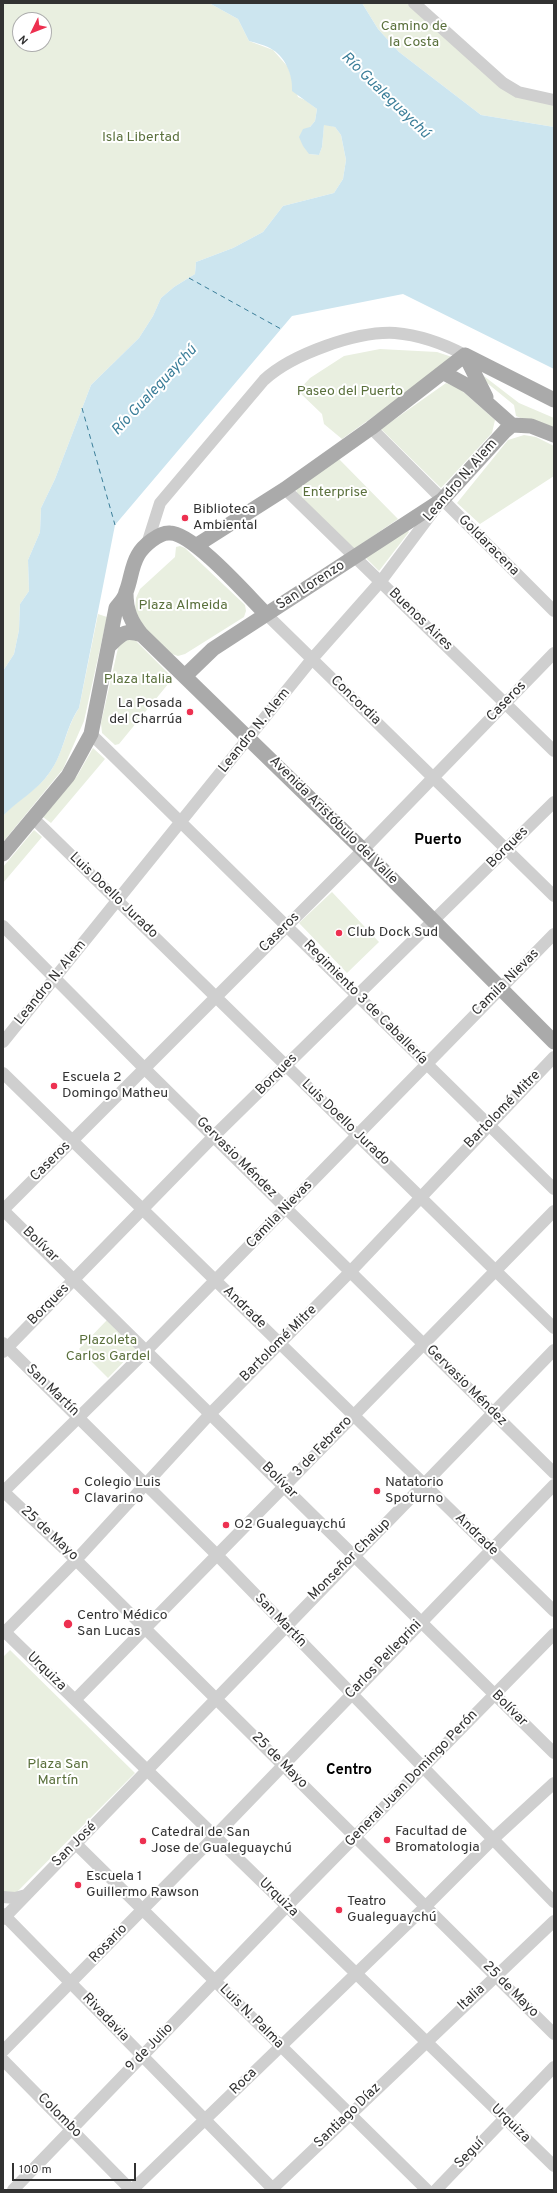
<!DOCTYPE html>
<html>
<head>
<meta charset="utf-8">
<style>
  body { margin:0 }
  #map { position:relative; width:557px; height:2193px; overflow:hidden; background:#fff; font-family:Overpass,sans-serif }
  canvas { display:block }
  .frame { position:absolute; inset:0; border:4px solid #323232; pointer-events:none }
  .north { position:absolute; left:12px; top:12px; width:40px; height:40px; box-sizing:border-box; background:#fff; border:1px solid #adadad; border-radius:50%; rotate:227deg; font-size:11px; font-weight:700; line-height:16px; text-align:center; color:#323232 }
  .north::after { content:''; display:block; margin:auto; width:14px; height:18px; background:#ed3050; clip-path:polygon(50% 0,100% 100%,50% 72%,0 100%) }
  .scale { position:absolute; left:12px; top:2163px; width:124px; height:18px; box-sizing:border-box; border:2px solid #323232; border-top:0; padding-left:5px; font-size:12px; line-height:14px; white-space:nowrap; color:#323232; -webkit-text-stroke:3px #fff; paint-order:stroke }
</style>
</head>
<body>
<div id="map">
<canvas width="557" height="2193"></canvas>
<div class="frame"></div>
<div class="north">N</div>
<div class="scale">100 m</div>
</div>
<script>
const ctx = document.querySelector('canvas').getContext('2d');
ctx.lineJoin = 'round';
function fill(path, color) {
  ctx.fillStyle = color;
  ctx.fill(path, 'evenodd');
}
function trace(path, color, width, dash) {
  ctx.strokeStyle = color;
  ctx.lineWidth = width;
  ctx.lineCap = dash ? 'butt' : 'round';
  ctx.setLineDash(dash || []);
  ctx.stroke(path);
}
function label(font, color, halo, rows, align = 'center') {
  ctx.font = font + ' Overpass,sans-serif';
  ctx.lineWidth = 4;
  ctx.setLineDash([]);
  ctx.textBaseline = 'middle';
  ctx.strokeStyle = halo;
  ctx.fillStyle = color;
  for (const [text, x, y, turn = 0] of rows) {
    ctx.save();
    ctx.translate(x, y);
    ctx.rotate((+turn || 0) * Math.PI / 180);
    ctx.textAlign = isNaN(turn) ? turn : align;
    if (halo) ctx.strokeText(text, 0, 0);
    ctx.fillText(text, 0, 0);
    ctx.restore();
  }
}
const green = new Path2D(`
  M3 3H209L238 19 249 41 273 50 288 67 298 97 305 100 317 109 315 121 310 127 309 154 319 155 322 147 324 124 335 127 341 135 346 160 343 179 334 193 283 206 263 232 233 248 196 262 195 274 174 287 161 298 153 316 139 338 91 385 55 479 41 508 40 532 28 560 29 591 20 604 19 630 14 654 3 671ZM20 20H44V44H20Z
  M362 3H414L503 83 554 100V127L481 115 399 52 378 29Z
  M380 349 437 352 455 358 342 439 324 424 322 414 298 391 310 378 344 356Z
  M476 370 519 403 554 418V432L516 416 514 405 481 378Z
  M446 383 459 388 495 420 492 433 441 488 381 429Z
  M524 435 536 437 554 446V476L480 524 457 503 508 440Z
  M338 458 398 519 354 549 297 496 296 486Z
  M407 530 409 532 379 571 366 558Z
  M180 546 185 548 245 605 246 611 244 617 185 654 178 656 172 654 144 628 135 610 136 598 140 589 175 557 176 547Z
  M98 614 107 617 84 721 63 769 3 842V816C17 799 37 791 50 772 64 752 66 727 79 708Z
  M126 638 135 640 173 678 119 744 115 745 102 733 101 723 118 648Z
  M93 748 105 759 51 823 43 817 77 776Z
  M34 830 42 837 3 883V867Z
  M332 892 379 942 347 973 299 923Z
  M107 1320 136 1349 108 1378 79 1349Z
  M10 1650 135 1773 10 1899 3 1892V1657Z`);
const water = new Path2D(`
  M209 3H362L378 29 399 52 481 115 554 127V369L403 294 292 316 115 525 79 708C65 728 64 753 50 772 37 791 18 800 3 816V671L14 654 19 630 20 604 29 591 28 560 40 532 41 508 55 479 91 385 139 338 153 316 161 298 174 287 195 274 196 262 233 248 263 232 283 206 334 193 343 179 346 160 341 135 335 127 324 125 322 147 319 155 309 154 303 146 299 137 303 129 310 127 315 121 317 109 292 91C293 76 286 58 273 50 266 45 256 43 249 41L238 19Z`);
const ferry = new Path2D(`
  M189 278 281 329
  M82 408 115 525`);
const minor = new Path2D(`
  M414 3 503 83 518 92 554 100
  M371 428 554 611
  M285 489 554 751
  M147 544 160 503 264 380C292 354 357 331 395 333 419 335 444 344 465 355
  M266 614 554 896
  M91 734 554 1189
  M33 818 554 1328
  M3 926 145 1069 554 1473
  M3 1042 312 659 381 581 438 505
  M3 1073 554 1611
  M3 1210 363 850 554 653
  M3 1210 554 1753
  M3 1343 217 1555 554 1902
  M3 1352 214 1136 554 802
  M3 1491 76 1560 554 2034
  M3 1492 146 1351 554 934
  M3 1630 554 2166
  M3 1634 76 1560 210 1414 351 1271 554 1057
  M75 1700 554 1211
  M76 1844 427 2190
  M3 1897 15 1898 26 1895
  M3 1914 274 2190
  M3 1919 554 1350
  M3 2051 215 1836 554 1485
  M3 2060 131 2190
  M13 2190 287 1906 554 1634
  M132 2190 426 1906 492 1840 554 1783
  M271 2190 554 1921
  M436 2190 554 2067`);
const major = new Path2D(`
  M465 355 554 400
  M465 355 486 397
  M444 373 468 386 512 425
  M512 425 531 426 554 435
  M197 545 285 489 371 428 465 355
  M126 593C126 610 131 622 142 635L363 850 554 1042
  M109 646C122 634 124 629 142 635
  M185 676 213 649 442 500 505 431 512 425
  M3 854 68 776 91 734 116 608C120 603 125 598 126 592 131 580 131 567 138 555 143 546 159 532 170 533 193 533 248 596 266 614`);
const markers = [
  [185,518,4,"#ed3050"],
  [190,712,4,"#ed3050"],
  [339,933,4,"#ed3050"],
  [54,1086,4,"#ed3050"],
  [76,1491,4,"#ed3050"],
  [377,1491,4,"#ed3050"],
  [226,1525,4,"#ed3050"],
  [68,1624,5,"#ed3050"],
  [387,1840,4,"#ed3050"],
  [143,1841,4,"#ed3050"],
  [78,1885,4,"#ed3050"],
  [339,1910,4,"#ed3050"]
];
const parkNames = [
  ["Camino de",414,27],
  ["la Costa",414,43],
  ["Isla Libertad",141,138],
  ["Paseo del Puerto",350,392],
  ["Enterprise",335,493],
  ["Plaza Almeida",183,606],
  ["Plaza Italia",138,680],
  ["Plazoleta",108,1341],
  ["Carlos Gardel",108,1357],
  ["Plaza San",58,1765],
  ["Martín",58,1781]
];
const streetNames = [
  ["Leandro N. Alem",461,481,-49],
  ["Goldaracena",488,546,45],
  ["San Lorenzo",311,586,-33],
  ["Buenos Aires",420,620,44],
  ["Concordia",355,701,44],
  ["Caseros",507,702,-46],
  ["Leandro N. Alem",255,731,-51],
  ["Avenida Aristóbulo del Valle",333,821,45],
  ["Borques",508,848,-45],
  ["Luis Doello Jurado",113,896,44],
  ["Caseros",280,933,-45],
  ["Leandro N. Alem",51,983,-51],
  ["Camila Nievas",506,983,-45],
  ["Regimiento 3 de Caballería",365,1003,45],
  ["Borques",277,1075,-45],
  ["Bartolomé Mitre",503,1110,-46],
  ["Luis Doello Jurado",345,1123,44],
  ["Gervasio Méndez",236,1158,45],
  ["Caseros",51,1162,-45],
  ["Camila Nievas",280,1215,-46],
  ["Bolívar",40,1245,44],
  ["Borques",49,1305,-45],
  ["Andrade",244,1308,44],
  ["Bartolomé Mitre",279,1344,-45],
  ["Gervasio Méndez",466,1386,45],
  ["San Martín",52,1391,44],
  ["3 de Febrero",323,1447,-46],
  ["Bolívar",279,1481,45],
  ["25 de Mayo",49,1534,43],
  ["Andrade",476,1535,44],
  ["Monseñor Chalup",350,1560,-45],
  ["San Martín",280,1621,46],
  ["Carlos Pellegrini",384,1660,-46],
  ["Urquiza",46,1672,44],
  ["Bolívar",509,1709,45],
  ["25 de Mayo",279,1761,45],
  ["General Juan Domingo Perón",412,1779,-46],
  ["San José",75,1845,-45],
  ["Urquiza",278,1898,44],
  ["Rosario",109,1944,-46],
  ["25 de Mayo",510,1990,45],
  ["Italia",472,1998,-43],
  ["Luis N. Palma",251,2017,45],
  ["Rivadavia",105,2018,46],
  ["9 de Julio",150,2048,-46],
  ["Roca",244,2082,-44],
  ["Colombo",59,2116,45],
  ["Santiago Díaz",348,2116,-44],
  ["Urquiza",510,2124,44],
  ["Seguí",470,2154,-46]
];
const poiNames = [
  ["Biblioteca",193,510],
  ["Ambiental",193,526],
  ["La Posada",182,704,"right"],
  ["del Charrúa",182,720,"right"],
  ["Club Dock Sud",347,933],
  ["Escuela 2",62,1078],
  ["Domingo Matheu",62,1094],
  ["Colegio Luis",84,1483],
  ["Clavarino",84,1499],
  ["Natatorio",385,1483],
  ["Spoturno",385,1499],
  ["O2 Gualeguaychú",234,1525],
  ["Centro Médico",77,1616],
  ["San Lucas",77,1632],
  ["Facultad de",395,1832],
  ["Bromatologia",395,1848],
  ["Catedral de San",151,1833],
  ["Jose de Gualeguaychú",151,1849],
  ["Escuela 1",86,1877],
  ["Guillermo Rawson",86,1893],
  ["Teatro",347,1902],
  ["Gualeguaychú",347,1918]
];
const waterNames = [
  ["Río Gualeguaychú",385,96,44],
  ["Río Gualeguaychú",155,391,-47]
];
const neighbourhoodNames = [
  ["Puerto",438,841],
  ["Centro",349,1771]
];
fill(green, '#e9efe0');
fill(water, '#cce5ef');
trace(ferry, '#3b7e99', 1, [5, 4]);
trace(minor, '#cfcfcf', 12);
trace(major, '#aaa', 15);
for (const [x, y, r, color] of markers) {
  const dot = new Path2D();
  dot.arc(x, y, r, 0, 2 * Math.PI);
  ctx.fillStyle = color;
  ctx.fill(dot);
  trace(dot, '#fff', 1.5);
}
label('14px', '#5a703c', '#fff', parkNames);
label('14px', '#323232', '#fff', streetNames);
label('14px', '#323232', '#fff', poiNames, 'left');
label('italic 15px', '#3b7e99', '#fff', waterNames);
label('bold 15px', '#000', '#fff', neighbourhoodNames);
</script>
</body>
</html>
